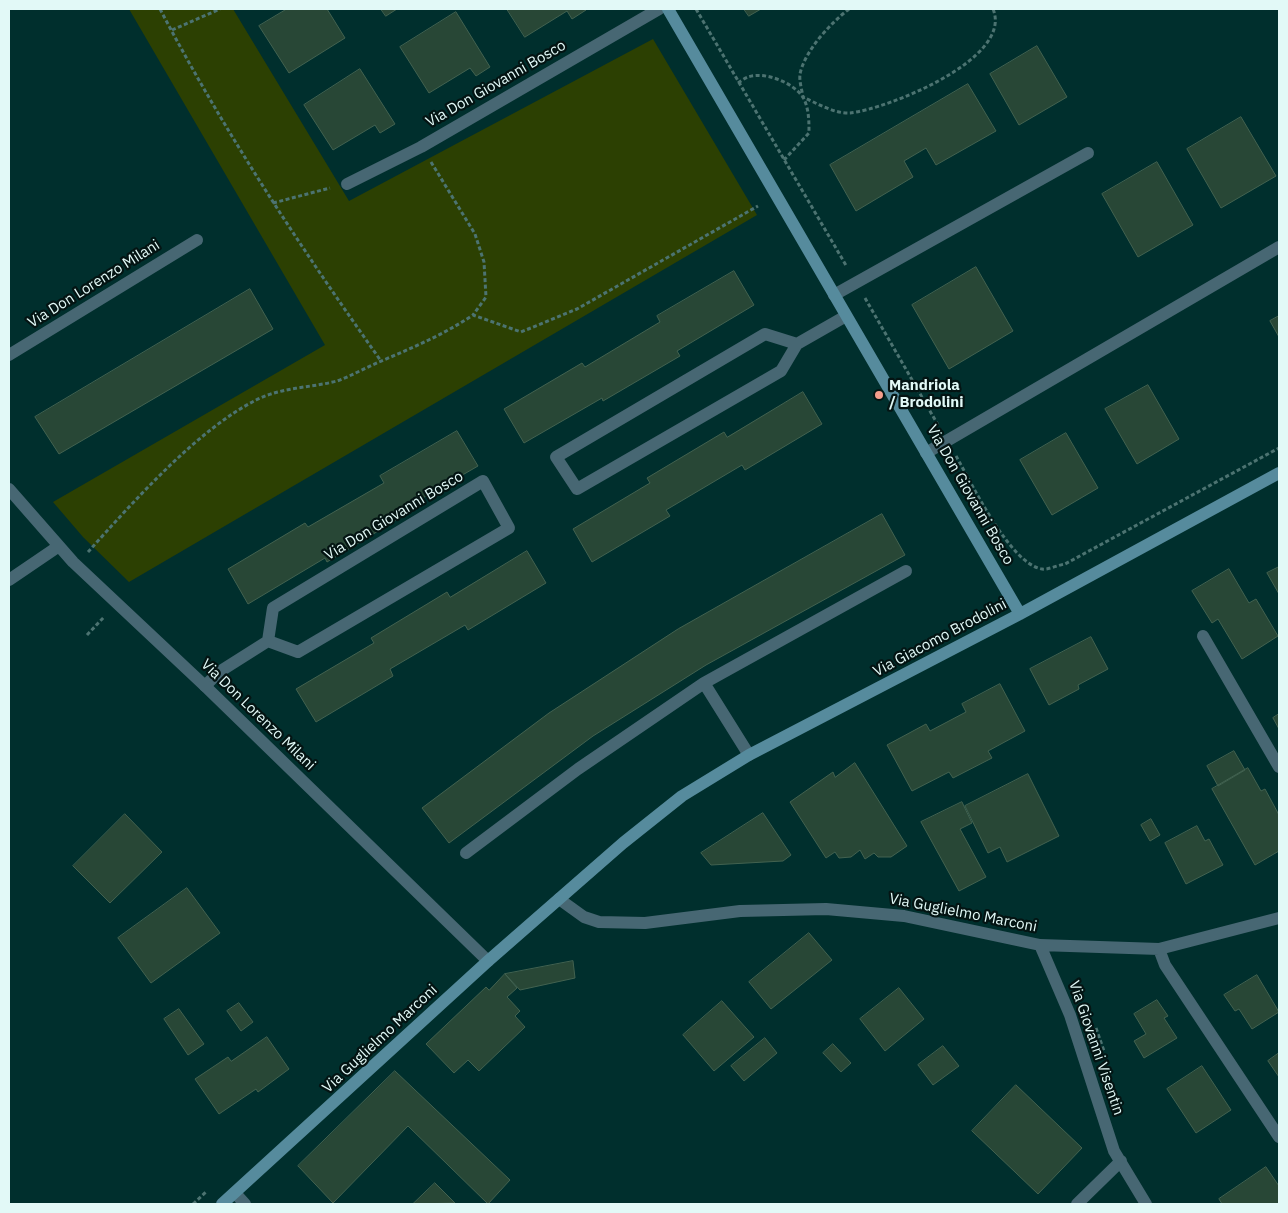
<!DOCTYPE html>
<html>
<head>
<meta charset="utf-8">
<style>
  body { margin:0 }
  #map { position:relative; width:1288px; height:1213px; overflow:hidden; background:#002f2d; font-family:"IBM Plex Sans",sans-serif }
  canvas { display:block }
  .frame { position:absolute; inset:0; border:10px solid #e2f9f7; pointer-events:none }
</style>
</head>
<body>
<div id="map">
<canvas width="1288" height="1213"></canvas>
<div class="frame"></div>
</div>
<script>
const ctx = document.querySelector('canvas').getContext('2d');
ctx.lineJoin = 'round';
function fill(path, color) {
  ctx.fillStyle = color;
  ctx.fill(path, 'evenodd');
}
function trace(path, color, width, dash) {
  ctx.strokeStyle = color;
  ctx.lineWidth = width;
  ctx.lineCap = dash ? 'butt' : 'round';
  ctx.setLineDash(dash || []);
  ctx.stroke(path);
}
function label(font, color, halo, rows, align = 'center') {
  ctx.font = font + ' "IBM Plex Sans",sans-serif';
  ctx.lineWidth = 4.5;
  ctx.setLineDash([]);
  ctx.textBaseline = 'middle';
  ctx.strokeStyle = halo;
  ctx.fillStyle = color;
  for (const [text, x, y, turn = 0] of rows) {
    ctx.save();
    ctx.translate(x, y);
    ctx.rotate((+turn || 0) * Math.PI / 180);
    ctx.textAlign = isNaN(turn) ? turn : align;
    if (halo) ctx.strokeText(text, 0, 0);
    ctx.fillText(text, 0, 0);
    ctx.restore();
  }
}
const green = new Path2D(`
  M129 9H233L349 201 653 39 757 215 129 582 83 537 53 502 325 345Z`);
const building = new Path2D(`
  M287 9H327L345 38 289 73 259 26Z
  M381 9H397L386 16Z
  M507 9H586V10L572 19 567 11 525 37Z
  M744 9H761L749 16Z
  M456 12 490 67 476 76 470 68 429 93 400 47Z
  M1037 46 1067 97 1019 125 990 74Z
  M360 69 395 124 380 133 375 125 333 150 304 105Z
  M968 84 996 131 936 165 926 148 904 161 913 177 856 211 830 165Z
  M1241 117 1276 176 1221 208 1187 149Z
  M1157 162 1193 225 1138 257 1102 194Z
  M976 267 1013 331 949 369 912 305Z
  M734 271 754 305 677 351 680 356 603 401 602 398 524 443 504 409 582 363 585 367 660 322 657 316Z
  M250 289 273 329 59 454 35 417Z
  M1279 316V337L1270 321Z
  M1148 385 1179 439 1137 464 1105 409Z
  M803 392 822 424 745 470 742 465 666 510 670 516 592 562 573 529 650 483 647 478 724 432 727 437Z
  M457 431 478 466 400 511 403 516 327 562 325 558 248 604 228 569 305 523 308 527 384 483 380 476Z
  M1066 433 1098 488 1052 515 1020 460Z
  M882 514 905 555 706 665 593 736 449 843 422 808 549 713 678 629Z
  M527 551 546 583 468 630 465 625 390 669 393 676 316 722 296 689 374 643 371 638 447 592 450 597Z
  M1279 567V594L1267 573Z
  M1229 569 1249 603 1256 599 1278 636 1242 659 1218 619 1212 623 1192 591Z
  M1091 637 1108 669 1078 685 1079 689 1049 705 1030 669Z
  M1000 684 1025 731 988 751 992 758 953 778 949 772 912 791 887 745 926 724 930 731 966 712 962 704Z
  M1279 714V729L1273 718Z
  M1234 751 1245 770 1218 786 1207 766Z
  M855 763 907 846 891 857H878L874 853 865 859 860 850 851 857 839 858 835 852 826 858 790 802 833 772 835 777Z
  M1248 768 1261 791 1265 789 1279 815V851L1255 865 1212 789Z
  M1028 774 1059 836 1007 862 1000 847 988 853 965 806Z
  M962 802 972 823 960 829 986 877 959 891 921 822Z
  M763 813 791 855 783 861 711 865 701 853Z
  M125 814 162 852 110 903 73 866Z
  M1151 819 1160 835 1150 841 1141 825Z
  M1197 826 1205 841 1209 839 1223 865 1186 884 1165 843Z
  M187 888 220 933 151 983 118 938Z
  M809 933 832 960 771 1009 749 982Z
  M573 961 575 978 520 990 505 974Z
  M505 974 517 988 507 997 520 1011 515 1016 525 1027 479 1071 468 1060 454 1073 426 1044 486 987 489 990Z
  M1257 975 1279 1012 1252 1029 1239 1009 1235 1011 1224 995Z
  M899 988 924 1019 885 1051 860 1019Z
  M1157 1000 1168 1016 1164 1018 1177 1038 1144 1058 1134 1041 1146 1034 1134 1014Z
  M722 1001 754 1037 714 1071 683 1035Z
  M239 1003 253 1022 241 1031 227 1011Z
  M179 1009 204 1044 188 1055 164 1019Z
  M267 1037 289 1069 258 1092 256 1089 219 1114 195 1079 228 1057 231 1061Z
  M765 1038 777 1053 744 1081 731 1066Z
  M833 1044 851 1063 841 1072 823 1053Z
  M943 1046 959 1066 933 1085 918 1065Z
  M1279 1053V1077L1268 1061Z
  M1202 1066 1231 1110 1196 1133 1167 1089Z
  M395 1071 510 1180 488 1204 408 1126 333 1203 298 1166Z
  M1016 1085 1082 1148 1038 1194 972 1131Z
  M1266 1167 1279 1186V1204H1222L1219 1199Z
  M435 1183 455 1203 414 1204H413Z`);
const path = new Path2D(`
  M160 9C225 133 301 248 381 361
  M696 9 847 267
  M849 9C831 23 805 50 800 74 799 81 802 90 803 97 816 103 835 114 850 113 887 109 1014 59 993 9
  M172 30 220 9
  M738 83C741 81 745 78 748 77 765 71 795 83 804 99 809 110 809 121 809 133L784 160
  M431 162 475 234 484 262 486 297 473 315
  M273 203 330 188
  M865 298 938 425
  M956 456C972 484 1010 564 1042 569 1048 570 1058 565 1065 564L1279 448
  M88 552C133 502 197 430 256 400 282 387 310 388 337 381 351 376 365 368 379 362 412 348 443 335 473 315L521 332 577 309 758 206
  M87 635 104 617
  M1096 1028 1104 1051
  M193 1204 206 1192`);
const lane = new Path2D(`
  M797 344 781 371 577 489 556 457 765 334 797 344 846 316
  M1203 636 1279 767
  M704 683 749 755
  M205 686 219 672 268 641 298 652 509 528 483 481 273 608 268 641
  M466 853 578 769 704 683 906 571
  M235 1193 245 1204`);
const street = new Path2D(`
  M347 184 421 147 659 9
  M834 295 1088 153
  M9 355 197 240
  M926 453 1279 247
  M9 489 73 562 205 686 488 961
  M9 580 59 546
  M559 899 584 917 599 922 645 923 740 911 826 909 904 916 1040 945 1159 949 1279 918
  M1040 945 1070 1015 1114 1151 1146 1204
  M1159 949 1165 965 1279 1137
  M1077 1204 1121 1161`);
const secondary = new Path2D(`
  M668 9 1020 614
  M222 1204 488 961 623 843 682 796 749 755 1020 614 1279 473`);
const markers = [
  [879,395,5,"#f49d8c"]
];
const streetNames = [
  ["Via Don Giovanni Bosco",496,84,-30],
  ["Via Don Lorenzo Milani",94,284,-32],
  ["Via Don Giovanni Bosco",970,495,60],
  ["Via Don Giovanni Bosco",394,516,-31],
  ["Via Giacomo Brodolini",940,638,-28],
  ["Via Don Lorenzo Milani",258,715,44],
  ["Via Guglielmo Marconi",963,913,11],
  ["Via Guglielmo Marconi",380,1039,-43],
  ["Via Giovanni Visentin",1096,1048,71]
];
const poiNames = [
  ["Mandriola",889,386],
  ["/ Brodolini",889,403]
];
fill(green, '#2c4002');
fill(building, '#284736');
trace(building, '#426250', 1);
trace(path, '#4c7371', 3, [4, 2.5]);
trace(lane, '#476773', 12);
trace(street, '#476773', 12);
trace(secondary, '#568b9d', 12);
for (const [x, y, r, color] of markers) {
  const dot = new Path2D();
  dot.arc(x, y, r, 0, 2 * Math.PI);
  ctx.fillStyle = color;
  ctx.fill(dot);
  trace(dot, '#041413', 2);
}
label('15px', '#e2f9f7', '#041413', streetNames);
label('bold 15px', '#e2f9f7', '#041413', poiNames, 'left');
</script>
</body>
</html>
